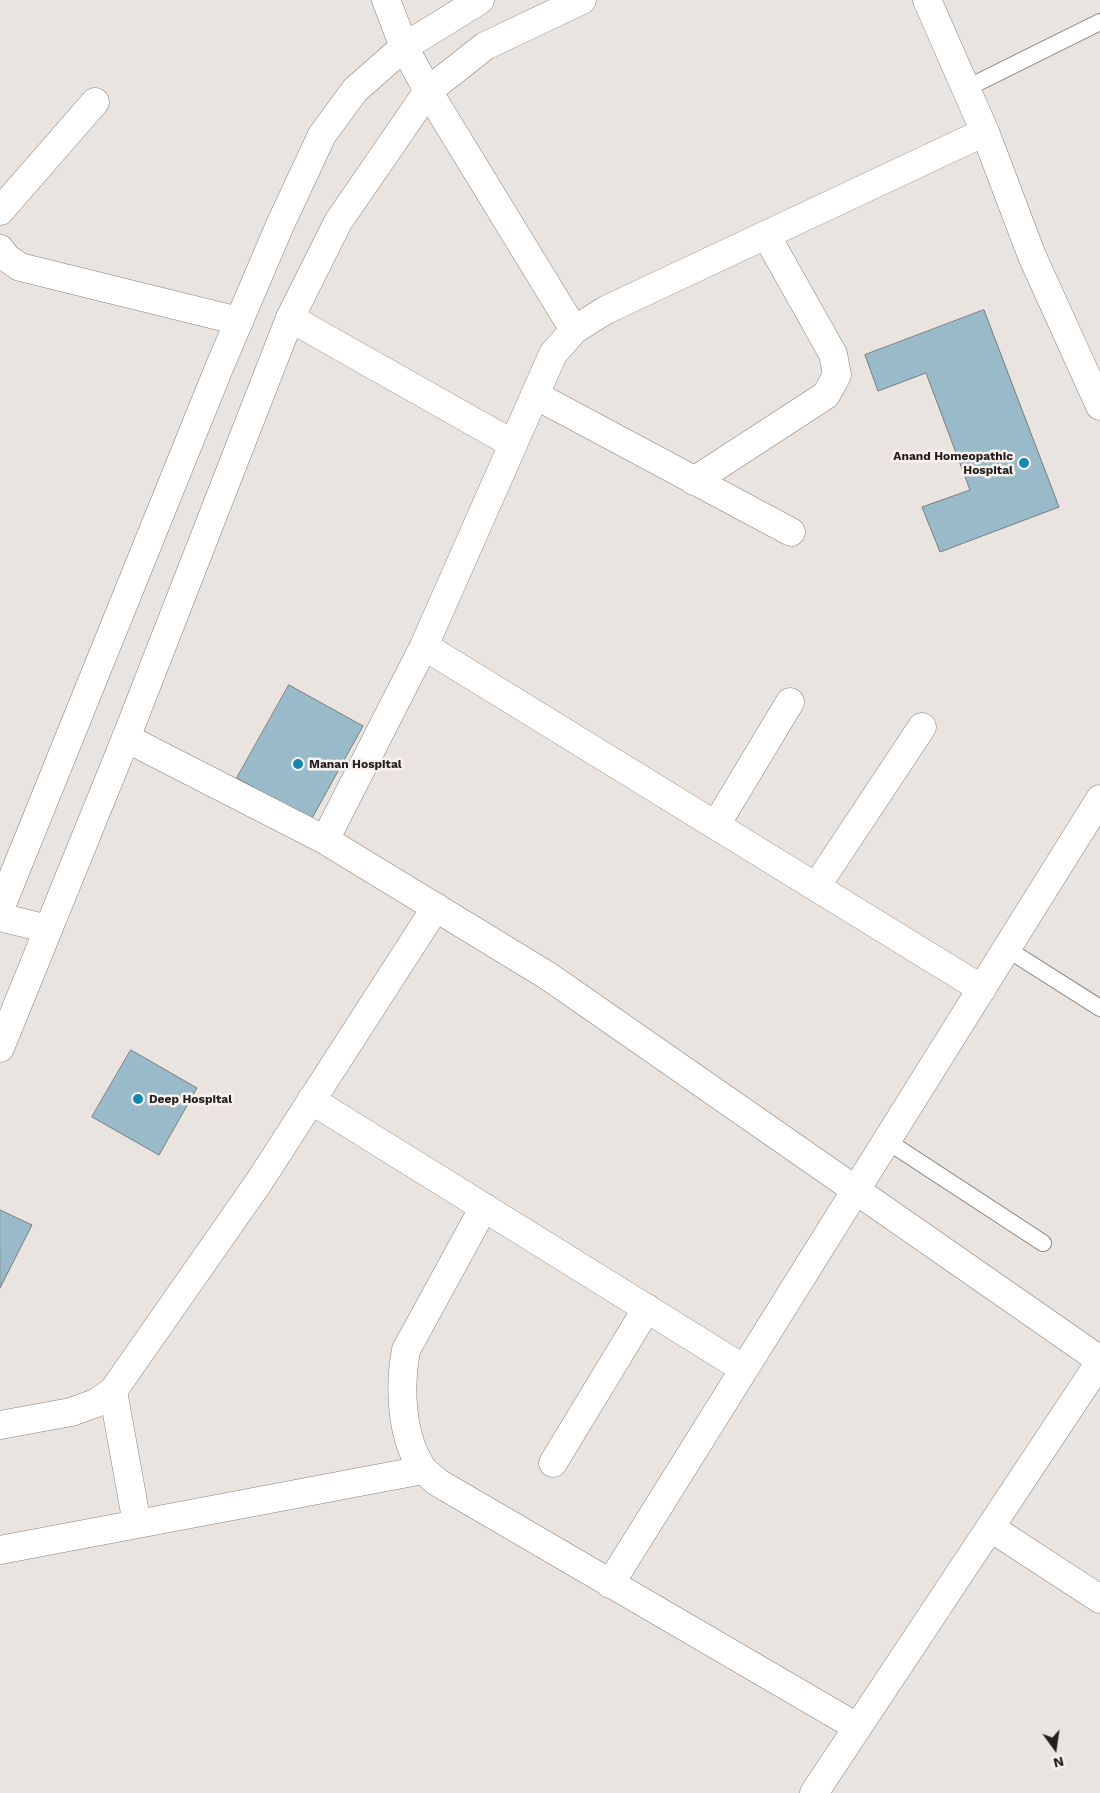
<!DOCTYPE html>
<html>
<head>
<meta charset="utf-8">
<style>
  body { margin:0 }
  #map { position:relative; width:1100px; height:1793px; overflow:hidden; background:#eae4e1; font-family:"Work Sans",sans-serif }
  canvas { display:block }
  .north { position:absolute; left:1030px; top:1723px; width:50px; height:50px; -webkit-text-stroke:4px #f8f1ee; paint-order:stroke; rotate:166deg; font-size:14px; font-weight:700; line-height:20px; text-align:center; color:#232120 }
  .north::after { content:''; display:block; margin:auto; width:18px; height:22px; background:#232120; clip-path:polygon(50% 0,100% 100%,50% 72%,0 100%) }
</style>
</head>
<body>
<div id="map">
<canvas width="1100" height="1793"></canvas>
<div class="north">N</div>
</div>
<script>
const ctx = document.querySelector('canvas').getContext('2d');
ctx.lineJoin = 'round';
function fill(path, color) {
  ctx.fillStyle = color;
  ctx.fill(path, 'evenodd');
}
function trace(path, color, width, dash) {
  ctx.strokeStyle = color;
  ctx.lineWidth = width;
  ctx.lineCap = dash ? 'butt' : 'round';
  ctx.setLineDash(dash || []);
  ctx.stroke(path);
}
function label(font, color, halo, rows, align = 'center') {
  ctx.font = font + ' "Work Sans",sans-serif';
  ctx.lineWidth = 5;
  ctx.setLineDash([]);
  ctx.textBaseline = 'middle';
  ctx.strokeStyle = halo;
  ctx.fillStyle = color;
  for (const [text, x, y, turn = 0] of rows) {
    ctx.save();
    ctx.translate(x, y);
    ctx.rotate((+turn || 0) * Math.PI / 180);
    ctx.textAlign = isNaN(turn) ? turn : align;
    if (halo) ctx.strokeText(text, 0, 0);
    ctx.fillText(text, 0, 0);
    ctx.restore();
  }
}
const building = new Path2D(`
  M984 310 1059 507 940 552 922 507 970 490 926 373 878 391 865 355Z
  M289 685 363 726 311 820 237 778Z
  M131 1050 197 1088 159 1155 92 1117Z
  M0 1210 32 1225 0 1288Z`);
const lane = new Path2D(`
  M967 88 1100 22
  M1007 949 1100 1008
  M887 1141 1043 1243`);
const street = new Path2D(`
  M386 0 404 47 428 91 574 330
  M0 211 95 102
  M0 249 7 258 20 267 239 321
  M290 318 513 444
  M535 395 791 532
  M694 481 826 395 837 375 833 354 766 235
  M424 646 982 989
  M126 738 325 840 548 976 1100 1360
  M716 825 790 702
  M325 840 424 646 553 354 574 330 606 310 985 132
  M816 887 922 727
  M0 917 48 929
  M311 1100 744 1369
  M484 1207 406 1350C399 1387 401 1436 422 1468 426 1473 432 1477 437 1482L857 1727
  M113 1391 137 1524
  M0 1425 71 1412 96 1403 113 1391 259 1182 436 907
  M553 1463 647 1308
  M991 1528 1100 1599
  M0 1550 423 1470
  M610 1584 1100 799
  M814 1793 1100 1362`);
const secondary = new Path2D(`
  M927 0 985 132 1032 256 1100 406`);
const primary = new Path2D(`
  M0 909 219 368 280 225 322 135 355 90 404 47 480 0
  M0 1048 126 738 290 318 338 222 428 91 485 46 582 0`);
const markers = [
  [1024,463,6,"#1489ad"],
  [298,764,6,"#1489ad"],
  [138,1099,6,"#1489ad"]
];
const poiNames = [
  ["Anand Homeopathic",1013,456,"right"],
  ["Hospital",1013,470,"right"],
  ["Manan Hospital",309,764],
  ["Deep Hospital",149,1099]
];
fill(building, '#99bbc9');
trace(building, '#767d7f', 1);
trace(lane, '#86817d', 18);
trace(street, '#86817d', 29);
trace(secondary, '#86817d', 29);
trace(primary, '#86817d', 29);
trace(lane, '#fff', 16);
trace(street, '#fff', 28);
trace(secondary, '#fff', 28);
trace(primary, '#fff', 28);
for (const [x, y, r, color] of markers) {
  const dot = new Path2D();
  dot.arc(x, y, r, 0, 2 * Math.PI);
  ctx.fillStyle = color;
  ctx.fill(dot);
  trace(dot, '#f8f1ee', 2);
}
label('bold 12px', '#232120', '#f8f1ee', poiNames, 'left');
</script>
</body>
</html>
